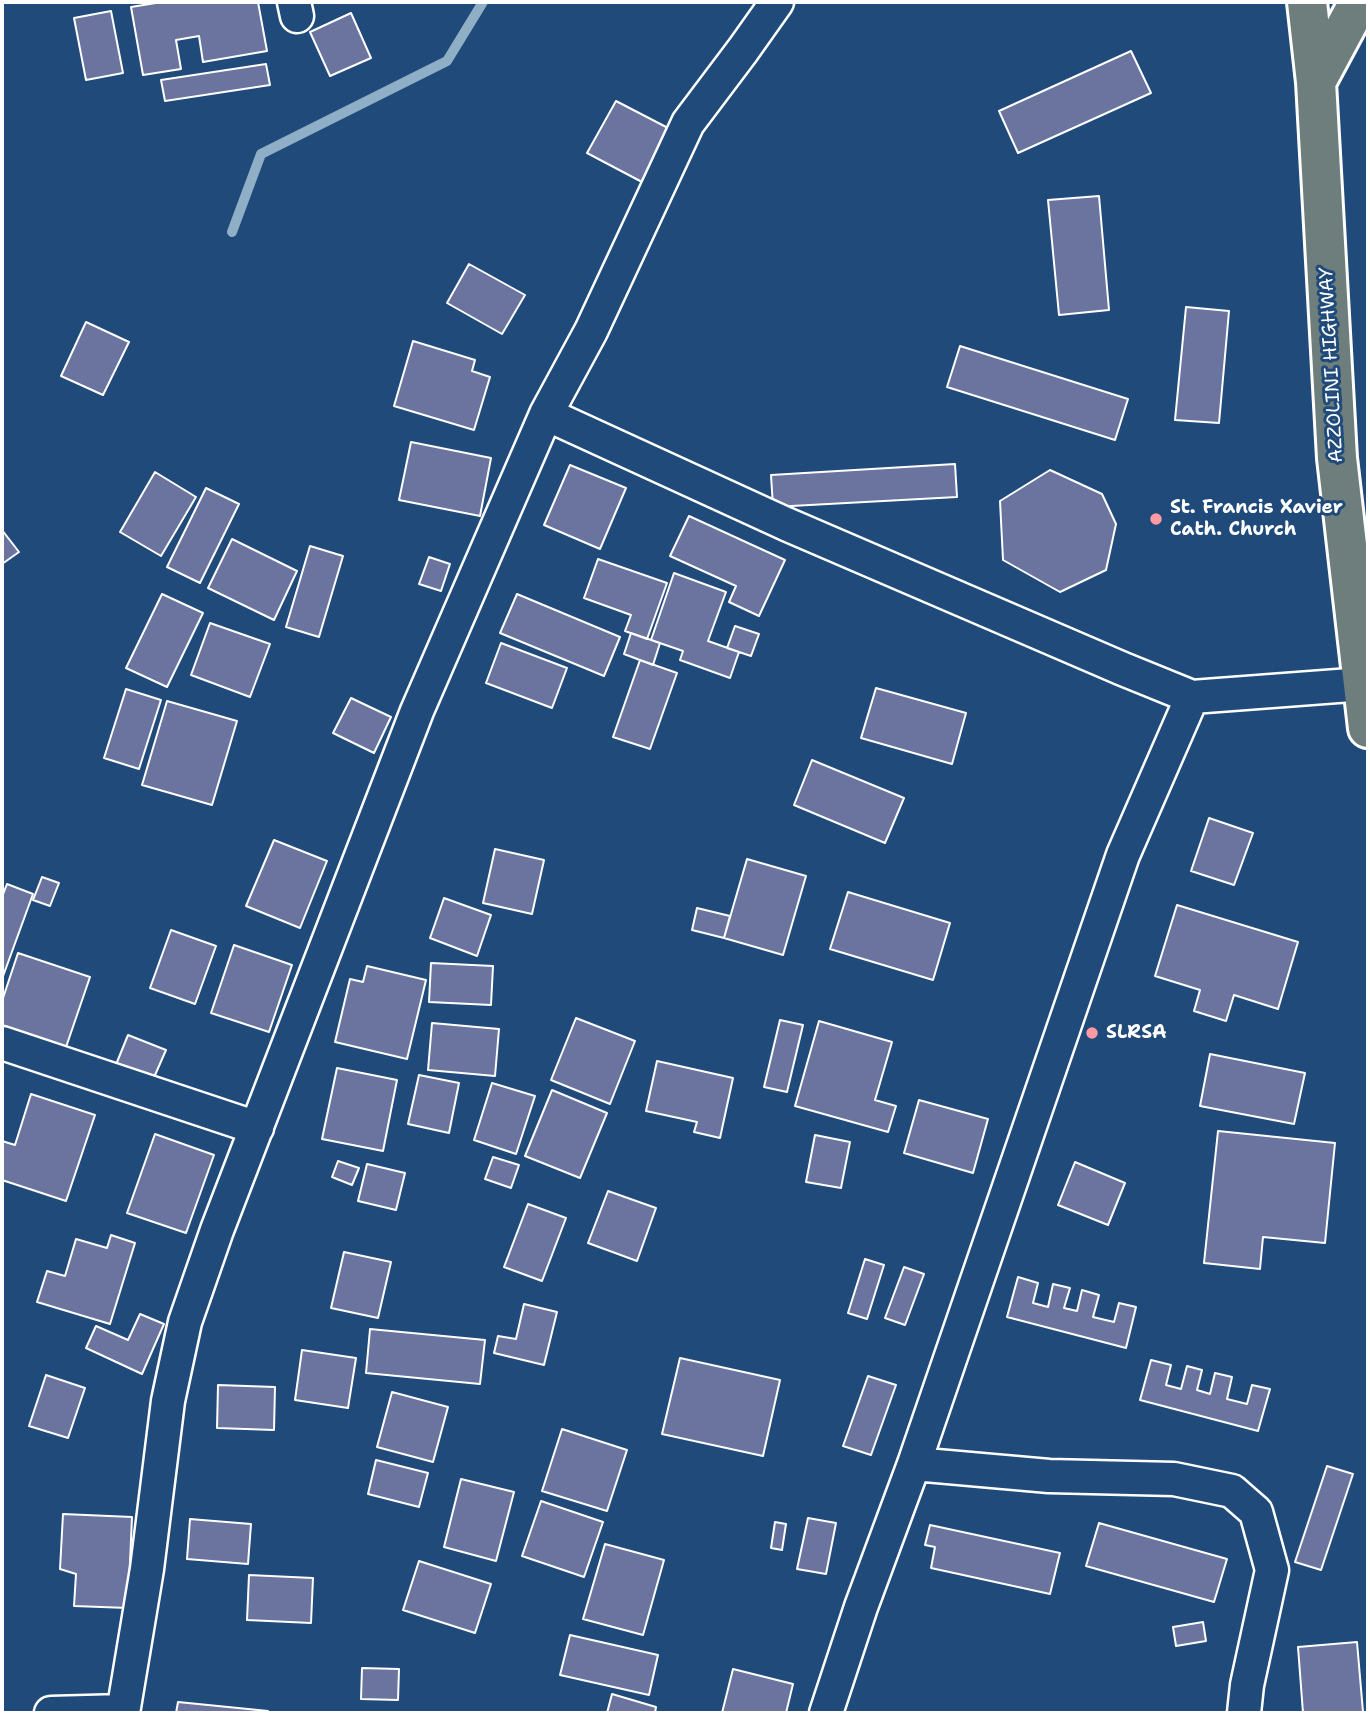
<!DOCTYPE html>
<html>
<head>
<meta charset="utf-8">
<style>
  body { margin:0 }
  #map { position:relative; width:1370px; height:1715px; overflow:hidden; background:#1f4a7a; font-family:"Shantell Sans",sans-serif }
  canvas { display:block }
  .frame { position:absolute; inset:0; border:4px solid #fff; pointer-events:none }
</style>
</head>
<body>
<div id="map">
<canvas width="1370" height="1715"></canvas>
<div class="frame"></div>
</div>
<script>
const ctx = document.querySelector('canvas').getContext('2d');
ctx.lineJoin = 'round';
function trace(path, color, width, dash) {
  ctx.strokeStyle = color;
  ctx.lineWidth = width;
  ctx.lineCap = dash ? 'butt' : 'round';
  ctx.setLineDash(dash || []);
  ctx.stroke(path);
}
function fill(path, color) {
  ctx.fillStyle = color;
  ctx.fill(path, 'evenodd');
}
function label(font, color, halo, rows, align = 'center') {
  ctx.font = font + ' "Shantell Sans",sans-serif';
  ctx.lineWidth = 6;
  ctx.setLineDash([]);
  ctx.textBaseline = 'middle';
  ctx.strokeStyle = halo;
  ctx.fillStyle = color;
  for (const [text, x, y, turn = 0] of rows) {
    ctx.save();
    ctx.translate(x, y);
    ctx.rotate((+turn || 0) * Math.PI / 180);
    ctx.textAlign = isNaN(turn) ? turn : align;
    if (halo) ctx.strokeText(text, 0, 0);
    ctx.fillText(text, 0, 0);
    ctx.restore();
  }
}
const stream = new Path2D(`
  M232 232 261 154 447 61 483 2`);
const building = new Path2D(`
  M162 2H258L267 51 203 62 199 36 176 40 181 69 143 75 131 7Z
  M111 11 123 73 86 80 74 18Z
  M351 13 371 58 330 76 310 32Z
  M1131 51 1151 93 1018 153 999 111Z
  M266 64 270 85 165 101 161 80Z
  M616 101 670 129 642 182 587 153Z
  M1099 196 1109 310 1059 315 1048 200Z
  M469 264 525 295 502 334 447 303Z
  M1186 307 1229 311 1219 423 1175 420Z
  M86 322 129 342 103 395 61 376Z
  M413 341 475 360 472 371 490 377 474 430 394 406Z
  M960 346 1128 399 1115 440 947 387Z
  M411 442 491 458 480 516 399 500Z
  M955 464 957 497 773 507 771 475Z
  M570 465 626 488 600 549 544 525Z
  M1050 470 1102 494 1116 524 1106 570 1060 592 1003 560 1000 501Z
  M155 472 196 497 161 556 120 532Z
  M206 488 239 504 200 583 167 567Z
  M689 516 785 560 759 616 729 602 736 586 670 556Z
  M2 530 19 552 2 564Z
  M232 539 297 571 274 620 208 588Z
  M310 546 343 556 319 637 286 627Z
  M429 557 450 564 441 591 419 584Z
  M598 559 667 583 647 639 625 631 631 615 584 598Z
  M674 573 726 592 708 641 739 652 730 678 680 660 683 651 651 640Z
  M162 594 203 613 167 687 126 668Z
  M517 594 620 637 604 676 500 633Z
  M210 623 270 644 250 697 191 675Z
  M735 626 759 634 751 656 727 648Z
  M631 633 660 643 653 665 624 654Z
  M501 643 567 668 552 708 486 683Z
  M640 660 677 673 650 749 613 737Z
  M876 688 966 713 952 764 861 738Z
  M126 689 161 700 139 769 104 758Z
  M351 698 391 717 374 753 333 733Z
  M167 701 237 721 212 805 142 785Z
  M812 760 904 798 885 843 794 805Z
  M1209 818 1253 833 1234 885 1191 871Z
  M274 840 327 861 300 928 246 906Z
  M495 849 544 860 532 914 483 903Z
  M747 859 806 876 783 955 724 938Z
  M42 877 59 883 50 906 33 900Z
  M7 884 33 894 2 979V897Z
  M848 892 950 923 933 980 830 949Z
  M444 898 491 915 477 956 430 938Z
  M1177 905 1298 942 1278 1009 1234 995 1226 1021 1194 1011 1200 990 1155 976Z
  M697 908 730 916 724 938 692 930Z
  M171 930 216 946 195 1004 150 988Z
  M234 945 292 965 269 1032 211 1013Z
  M18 953 90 977 64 1053 2 1032V1001Z
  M431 963 493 966 491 1005 429 1002Z
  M367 966 426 980 407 1059 335 1042 350 979 363 982Z
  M576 1018 635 1041 610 1104 551 1080Z
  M780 1020 803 1025 787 1092 764 1087Z
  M819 1021 892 1042 875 1100 896 1106 888 1132 795 1106Z
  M432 1023 499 1029 495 1076 428 1070Z
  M128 1035 166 1050 152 1082 115 1067Z
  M1210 1054 1305 1073 1294 1124 1200 1106Z
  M657 1061 733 1078 720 1138 694 1132 697 1122 646 1111Z
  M337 1068 397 1080 383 1151 322 1139Z
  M419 1075 459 1083 449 1133 408 1124Z
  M492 1083 535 1096 516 1154 474 1140Z
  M552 1090 607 1113 580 1178 525 1156Z
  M31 1094 95 1115 66 1201 2 1180V1141L15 1145Z
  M919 1100 988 1119 973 1173 904 1153Z
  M1218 1131 1335 1143 1325 1243 1263 1237 1260 1269 1204 1263Z
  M155 1134 214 1155 186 1233 127 1213Z
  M815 1135 850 1142 841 1188 806 1182Z
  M493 1157 519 1165 511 1188 485 1179Z
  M338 1161 359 1168 352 1185 332 1177Z
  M1075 1162 1125 1183 1108 1225 1058 1205Z
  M367 1164 405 1173 396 1210 358 1201Z
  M608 1191 656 1208 637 1261 588 1243Z
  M528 1204 566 1218 542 1281 504 1267Z
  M111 1235 135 1243 110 1324 37 1302 47 1271 65 1276 76 1239 107 1248Z
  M344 1252 391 1262 378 1318 331 1308Z
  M865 1259 884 1265 867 1319 848 1313Z
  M904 1267 924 1274 905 1325 885 1318Z
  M1018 1277 1038 1283 1033 1303 1048 1307 1053 1284 1070 1288 1064 1308 1077 1311 1082 1290 1099 1295 1093 1317 1114 1322 1119 1303 1136 1307 1126 1348 1007 1317Z
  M524 1304 557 1312 544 1365 494 1353 498 1336 516 1339Z
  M140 1314 164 1324 142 1374 86 1348 96 1326 128 1340Z
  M370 1329 485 1340 480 1384 366 1373Z
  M302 1350 356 1358 348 1408 295 1400Z
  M680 1358 780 1380 763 1456 662 1434Z
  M1151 1360 1171 1365 1166 1385 1181 1389 1187 1366 1202 1370 1197 1390 1210 1394 1215 1373 1232 1377 1227 1399 1247 1404 1252 1385 1270 1389 1258 1431 1140 1400Z
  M46 1375 85 1388 68 1438 29 1426Z
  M868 1376 896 1385 871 1455 843 1446Z
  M218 1385 275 1387 274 1430 217 1428Z
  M392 1392 448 1407 433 1462 377 1447Z
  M562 1429 627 1450 607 1511 542 1491Z
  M376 1460 428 1473 419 1507 368 1494Z
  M1327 1466 1353 1474 1321 1570 1295 1562Z
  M461 1479 514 1492 496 1561 444 1547Z
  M541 1501 603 1522 584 1577 522 1556Z
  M63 1514 132 1517 128 1608 74 1606 76 1574 60 1569Z
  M808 1518 836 1523 826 1574 797 1569Z
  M190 1519 251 1524 248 1564 187 1559Z
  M775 1522 786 1524 782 1550 771 1548Z
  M1099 1523 1227 1559 1214 1602 1086 1566Z
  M930 1525 1060 1553 1050 1594 931 1568 935 1547 925 1545Z
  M605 1544 664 1560 643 1635 583 1619Z
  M419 1561 491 1584 475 1633 403 1610Z
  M249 1575 313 1578 311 1623 247 1620Z
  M1203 1622 1206 1641 1176 1646 1173 1627Z
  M570 1635 658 1655 649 1695 560 1675Z
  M1357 1642 1363 1712 1303 1713 1298 1647Z
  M362 1668 399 1669 398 1700 361 1699Z
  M733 1669 793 1684 786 1713H722Z
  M612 1694 656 1707 655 1713H607Z
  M178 1702 268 1711 267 1713H176Z`);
const minor = new Path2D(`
  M294 2 297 16
  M546 414 786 524 1123 669 1192 697 1364 684
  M2 1043 257 1128
  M914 1464 1049 1476 1174 1479 1232 1491 1256 1512 1272 1570 1247 1685 1244 1713
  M51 1713 123 1711
  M123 1713 147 1569 168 1401 185 1322 217 1230 417 711 546 414 591 331 688 123 743 50 777 2
  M826 1713 861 1607 914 1464 1123 855 1192 697`);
const major = new Path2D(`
  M1307 2 1316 82 1337 458 1368 728
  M1316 82 1359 2`);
const markers = [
  [1156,519,7,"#ff9aa2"],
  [1092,1033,7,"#ff9aa2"]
];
const streetNames = [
  ["AZZOLINI HIGHWAY",1332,365,-93]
];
const poiNames = [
  ["St. Francis Xavier",1170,508],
  ["Cath. Church",1170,530],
  ["SLRSA",1106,1033]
];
trace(stream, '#8eafc5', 10);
fill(building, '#6a749e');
trace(building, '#fff', 2);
trace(minor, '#fff', 37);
trace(major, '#fff', 44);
trace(minor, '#1f4a7a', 32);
trace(major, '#6d7e7c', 38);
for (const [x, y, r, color] of markers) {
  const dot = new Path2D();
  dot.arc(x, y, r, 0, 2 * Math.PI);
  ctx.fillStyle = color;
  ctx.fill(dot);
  trace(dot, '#1f4a7a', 2.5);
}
label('19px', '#fff', '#1f4a7a', streetNames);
label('bold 19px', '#fff', '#1f4a7a', poiNames, 'left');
</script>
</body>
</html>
